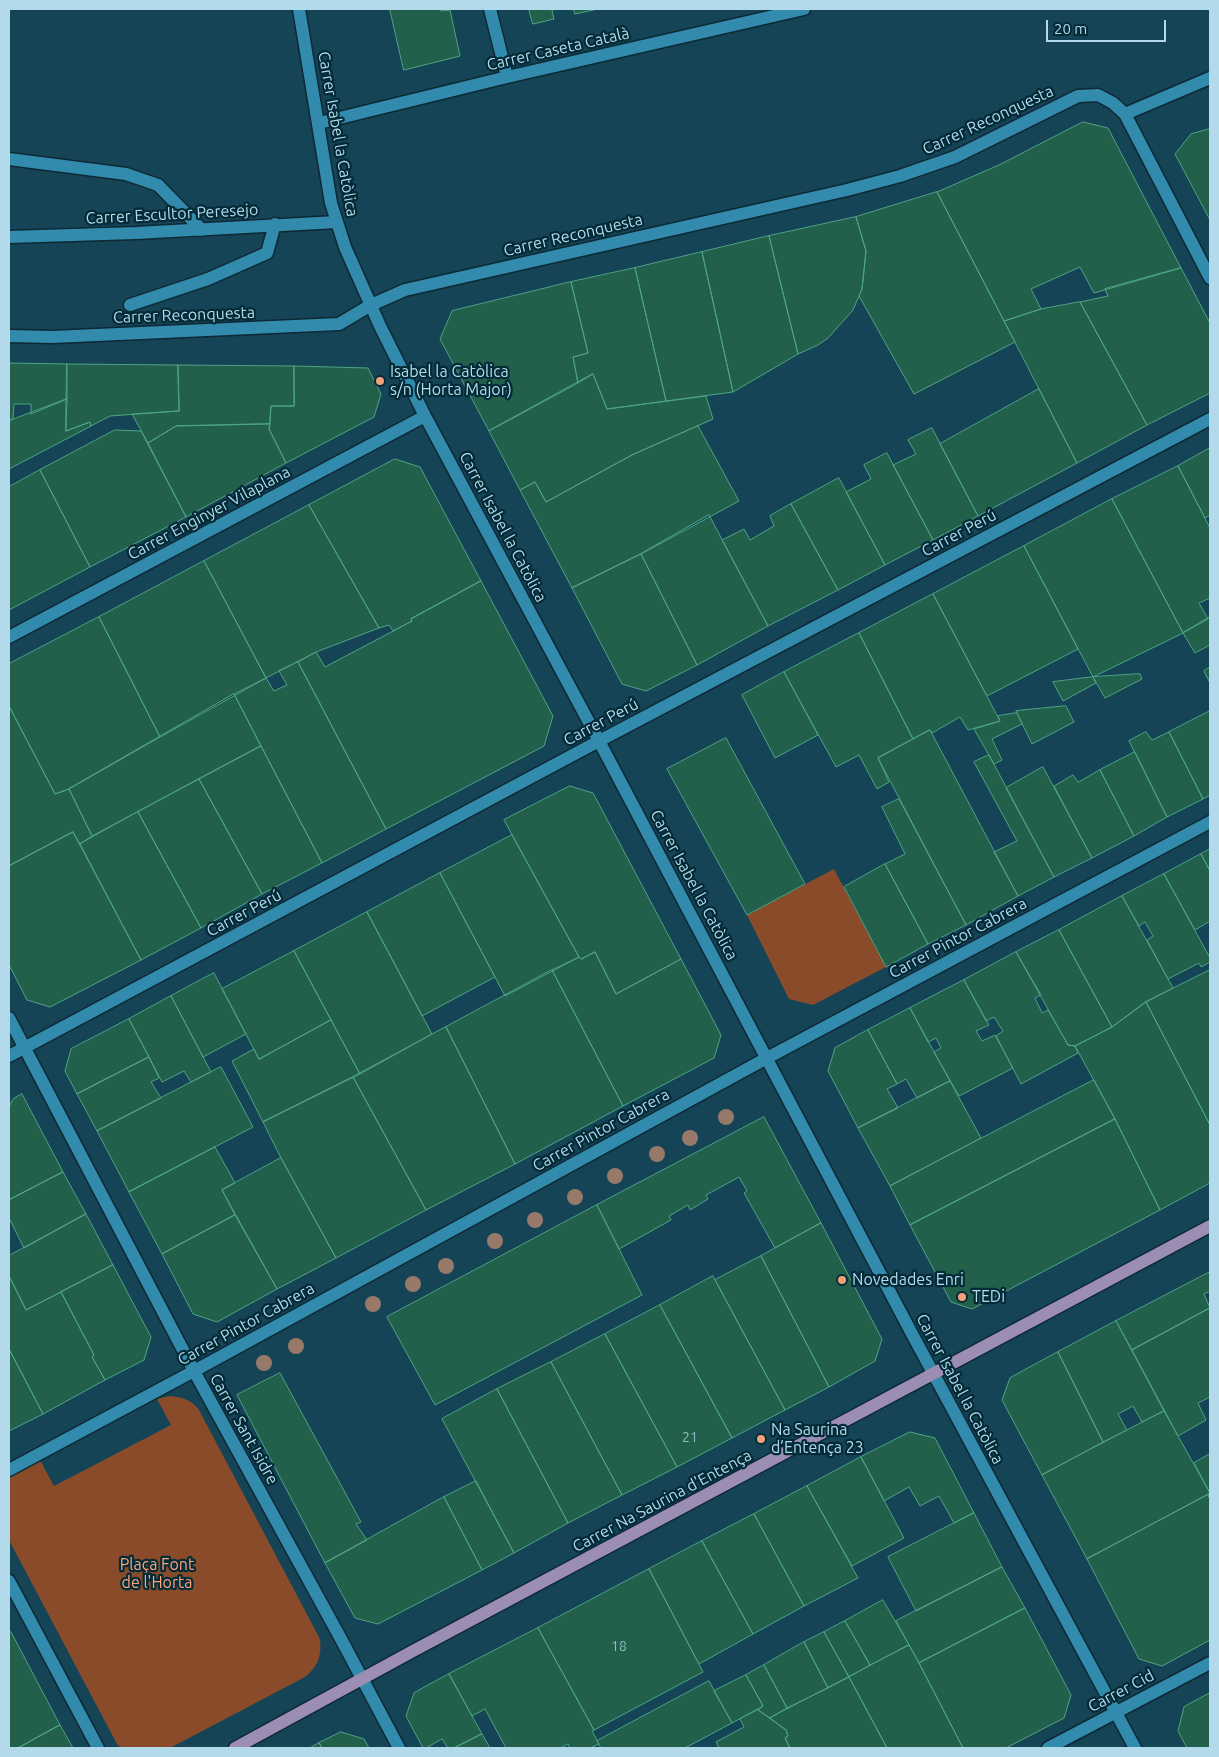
<!DOCTYPE html>
<html>
<head>
<meta charset="utf-8">
<style>
  body { margin:0 }
  #map { position:relative; width:1219px; height:1757px; overflow:hidden; background:#154456; font-family:Ubuntu,sans-serif }
  canvas { display:block }
  .frame { position:absolute; inset:0; border:10px solid #b2daeb; pointer-events:none }
  .scale { position:absolute; left:1046px; top:20px; width:120px; height:22px; box-sizing:border-box; border:2px solid #b2daeb; border-top:0; padding-left:6px; font-size:15px; line-height:18px; white-space:nowrap; color:#b2daeb; -webkit-text-stroke:4px #032a37; paint-order:stroke }
</style>
</head>
<body>
<div id="map">
<canvas width="1219" height="1757"></canvas>
<div class="frame"></div>
<div class="scale">20 m</div>
</div>
<script>
const ctx = document.querySelector('canvas').getContext('2d');
ctx.lineJoin = 'round';
function fill(path, color) {
  ctx.fillStyle = color;
  ctx.fill(path, 'evenodd');
}
function trace(path, color, width, dash) {
  ctx.strokeStyle = color;
  ctx.lineWidth = width;
  ctx.lineCap = dash ? 'butt' : 'round';
  ctx.setLineDash(dash || []);
  ctx.stroke(path);
}
function label(font, color, halo, rows, align = 'center') {
  ctx.font = font + ' Ubuntu,sans-serif';
  ctx.lineWidth = 4.5;
  ctx.setLineDash([]);
  ctx.textBaseline = 'middle';
  ctx.strokeStyle = halo;
  ctx.fillStyle = color;
  for (const [text, x, y, turn = 0] of rows) {
    ctx.save();
    ctx.translate(x, y);
    ctx.rotate((+turn || 0) * Math.PI / 180);
    ctx.textAlign = isNaN(turn) ? turn : align;
    if (halo) ctx.strokeText(text, 0, 0);
    ctx.fillText(text, 0, 0);
    ctx.restore();
  }
}
const green = new Path2D(`
  M834 869 886 967 813 1005 789 999 747 915Z
  M170 1396C182 1397 192 1400 199 1410L320 1639C322 1656 318 1666 305 1677L170 1748H121L117 1744 9 1540V1477L40 1460 54 1486 171 1425 157 1399Z`);
const building = new Path2D(`
  M390 9H440L441 11 450 10 460 56 404 70Z
  M529 9H556L552 10 554 19 533 24Z
  M574 9H598L575 14Z
  M1083 122 1108 128 1181 268 1094 293 1080 267 1031 289 1041 309 1004 321 937 192 999 165Z
  M1210 129V220L1175 154 1191 134Z
  M937 192 1015 342 914 394 859 296 862 289 866 251 856 217Z
  M856 217 866 251 862 289 853 310 828 338 818 345 798 354 769 236Z
  M769 236 798 354 733 392 702 252Z
  M702 252 733 392 666 401 635 268Z
  M635 268 666 401 607 409 593 374 578 383 573 357 588 353 571 282Z
  M1181 268 1210 323V393L1147 425 1080 302 1108 296 1105 289Z
  M571 282 588 353 573 357 578 383 489 431 440 339 452 311Z
  M1080 302 1147 425 1077 463 1004 321 1041 309Z
  M9 363 67 364V399L31 414V404H14L13 419 9 421Z
  M67 364 178 365 179 411 110 416 91 426 90 422 66 431Z
  M178 365 294 366V406H271L270 424 176 426 148 443 132 414 179 411Z
  M294 366 368 368 381 394 374 417 286 463 269 429 271 406H294Z
  M593 374 607 409 706 396 713 419 632 455 546 502 535 482 520 490 489 431Z
  M1039 389 1077 463 978 516 940 444Z
  M67 399 66 431 90 422 91 426 9 469V421Z
  M270 424 269 429 286 463 186 517 148 443 176 426Z
  M698 426 739 501 641 554 572 588 520 490 535 482 546 502 632 455Z
  M932 428 978 516 933 540 893 465 916 454 908 440Z
  M115 430 141 431 186 517 90 567 40 470Z
  M1210 448V515L1205 518 1178 466Z
  M887 453 933 540 885 565 846 492 871 479 864 465Z
  M395 459 420 467 481 581 411 619 412 621 393 631 389 625 379 628 309 505Z
  M1178 466 1210 528V598L1199 603 1208 619 1183 633 1112 499Z
  M40 470 90 567 9 610V487Z
  M839 478 885 565 838 590 791 504Z
  M1112 499 1183 633 1093 677 1024 546Z
  M791 504 838 590 768 626 722 540 744 529 750 540 774 526 770 516Z
  M309 505 379 628 316 652 266 678 204 561Z
  M709 515 768 626 697 665 641 554Z
  M1024 546 1078 649 987 696 933 594Z
  M641 554 697 665 646 691 622 684 572 588Z
  M204 561 266 678 160 737 99 617Z
  M481 581 553 716 544 746 386 829 298 662 316 652 325 667 412 621 411 619Z
  M933 594 1000 721 968 730 960 717 932 733 930 730 913 739 859 633Z
  M99 617 160 737 69 789 55 794 9 706V664Z
  M1210 617V645L1195 653 1183 633Z
  M859 633 913 739 878 758 889 782 877 789 859 755 836 767 784 672Z
  M298 662 386 829 322 863 234 694 266 678 274 691 287 685 279 671Z
  M1210 667V683L1204 671Z
  M784 672 818 735 775 758 742 695Z
  M1140 674 1142 679 1105 698 1093 677Z
  M1093 677 1096 683 1063 701 1053 682Z
  M234 694 261 746 92 836 69 789Z
  M9 706 55 794 69 789 92 836 80 844 73 832 9 866Z
  M1066 706 1074 722 1032 744 1016 711Z
  M1210 711V795L1203 799 1169 732Z
  M1017 713 1022 724 992 739 1002 760 994 764 974 729 1000 721 998 716Z
  M930 730 1018 896 966 925 878 758Z
  M1146 732 1152 740 1169 732 1203 799 1167 817 1129 741Z
  M726 738 805 884 747 915 667 769Z
  M261 746 322 863 262 894 199 779Z
  M1135 752 1167 817 1134 836 1100 770Z
  M989 755 1054 877 1018 896 994 852 1017 841 974 762Z
  M1043 767 1092 858 1054 877 1006 788Z
  M1100 770 1134 836 1092 858 1054 786 1073 775 1078 782Z
  M199 779 262 894 201 928 138 812Z
  M570 786 593 793 681 959 616 994 595 952 581 959 579 957 504 820Z
  M899 799 966 925 928 944 885 864 905 854 882 807Z
  M138 812 201 928 141 960 80 844Z
  M73 832 141 960 50 1007 27 1000 9 965V866Z
  M512 835 579 957 505 996 440 873Z
  M1210 849V871L1201 854Z
  M1201 854 1210 871V921L1195 930 1164 874Z
  M885 864 928 944 886 967 844 887Z
  M440 873 495 977 422 1016 367 912Z
  M1164 874 1210 958V962L1201 967 1199 963 1168 979 1147 940 1153 936 1145 922 1139 926 1122 896Z
  M1122 896 1173 988 1146 1002 1112 1027 1059 930Z
  M367 912 432 1034 360 1074 294 951Z
  M1059 930 1112 1027 1075 1046 1068 1045 1016 952Z
  M294 951 331 1020 259 1059 222 989Z
  M595 952 616 994 681 959 721 1035 714 1058 623 1106 552 970 579 957 581 959Z
  M1016 952 1041 995 1035 998 1042 1013 1048 1010 1068 1045 1075 1046 1078 1053 1021 1084 996 1036 1003 1031 994 1017 986 1021 964 980Z
  M552 970 623 1106 515 1164 446 1027Z
  M1210 970V1125L1146 1002Z
  M214 973 246 1034 203 1057 171 996Z
  M964 980 989 1025 976 1031 982 1041 995 1035 1013 1068 959 1096 934 1052 941 1048 936 1038 928 1042 910 1008Z
  M171 996 211 1072 191 1082 184 1071 162 1082 129 1019Z
  M1146 1002 1210 1125V1183L1160 1210 1115 1119 1075 1046 1112 1027Z
  M910 1008 950 1081 917 1098 906 1079 897 1084 868 1030Z
  M129 1019 149 1057 77 1094 65 1071 71 1049Z
  M331 1020 360 1074 263 1122 232 1061 254 1049 259 1059Z
  M446 1027 515 1164 426 1210 353 1077Z
  M868 1030 897 1084 887 1089 898 1108 858 1128 828 1071 835 1048Z
  M149 1057 159 1078 151 1082 161 1098 97 1131 77 1094Z
  M221 1067 253 1127 129 1192 97 1131Z
  M353 1077 426 1210 336 1258 281 1158 263 1122Z
  M1094 1080 1115 1119 910 1225 890 1186Z
  M950 1081 981 1138 890 1186 858 1128Z
  M22 1094 63 1172 9 1200V1107L13 1099Z
  M764 1117 821 1223 775 1248 744 1193 747 1191 739 1177 706 1195 708 1199 690 1210 688 1205 669 1216 671 1220 619 1249 597 1205Z
  M1115 1119 1160 1210 972 1309 951 1302 910 1225Z
  M215 1147 235 1183 222 1190 235 1215 162 1254 129 1192Z
  M281 1158 336 1258 277 1289 222 1190Z
  M63 1172 86 1214 24 1248 9 1218V1200Z
  M597 1205 642 1295 435 1405 387 1317Z
  M86 1214 113 1265 26 1310 9 1276V1256Z
  M235 1215 277 1289 217 1322 193 1314 162 1254Z
  M821 1223 882 1339 875 1361 829 1387 761 1256Z
  M761 1256 829 1387 785 1410 715 1280Z
  M113 1265 151 1337 144 1360 105 1380 92 1357 94 1355 61 1292Z
  M1210 1272V1291L1204 1294 1210 1308 1132 1350 1116 1321Z
  M9 1276 26 1310 61 1292 94 1355 92 1357 105 1380 43 1414 9 1349Z
  M713 1276 785 1410 732 1438 660 1305Z
  M660 1305 732 1438 677 1467 605 1334Z
  M1210 1308V1397L1198 1403 1206 1420 1178 1436 1132 1350Z
  M1116 1321 1164 1411 1142 1422 1133 1406 1118 1414 1127 1430 1103 1442 1058 1352Z
  M605 1334 677 1467 622 1495 551 1362Z
  M9 1349 43 1414 9 1431Z
  M1058 1352 1103 1442 1042 1475 1002 1400 1010 1378Z
  M551 1362 622 1495 568 1523 497 1389Z
  M280 1373 361 1522 356 1524 367 1540 325 1563 237 1395Z
  M497 1389 568 1523 514 1553 442 1419Z
  M1164 1411 1210 1493 1087 1559 1042 1475Z
  M910 1432 935 1438 974 1513 954 1523 939 1496 920 1506 909 1487 884 1501 861 1457Z
  M1210 1454V1499L1208 1495 1210 1493 1194 1463Z
  M861 1457 904 1538 852 1566 807 1486Z
  M476 1481 514 1553 482 1570 444 1497Z
  M807 1486 858 1578 804 1606 754 1514Z
  M1208 1495 1210 1499V1640L1162 1666 1139 1659 1087 1559Z
  M444 1497 482 1570 378 1624 355 1618 325 1563Z
  M974 1513 1002 1567 916 1611 888 1557Z
  M754 1514 804 1606 753 1634 702 1541Z
  M702 1541 753 1634 699 1664 649 1569Z
  M1002 1567 1025 1608 919 1663 896 1621Z
  M649 1569 703 1672 594 1730 538 1628Z
  M883 1600 909 1645 870 1665 845 1621Z
  M1025 1608 1071 1695 1064 1718 1006 1748H963L919 1663Z
  M845 1621 870 1665 849 1677 824 1632Z
  M538 1628 594 1730 592 1731 599 1744 590 1748H570L568 1744 560 1748H506L485 1709 472 1716 449 1674Z
  M11 1632 60 1725 18 1748H10L9 1747V1633Z
  M824 1632 849 1677 828 1688 804 1642Z
  M804 1642 828 1688 787 1708 764 1665Z
  M909 1645 919 1663 963 1748H887L849 1677Z
  M764 1665 787 1708 770 1718 758 1710 763 1706 746 1675Z
  M449 1674 482 1734 454 1748H448L442 1739 426 1748H423L406 1716 414 1693Z
  M746 1675 763 1706 732 1723 714 1691Z
  M849 1677 887 1748H790L785 1738 788 1736 786 1730 770 1718Z
  M709 1681 732 1723 685 1748H601L597 1741Z
  M1210 1693V1748H1187L1178 1731 1184 1707Z
  M758 1710 786 1730 788 1736 785 1738 790 1748H719L716 1742 744 1727 740 1719Z
  M60 1725 73 1748H18Z
  M341 1732 364 1739 369 1748H322L319 1743Z
  M482 1734 490 1748H454Z
  M319 1743 322 1748H310Z`);
const minor = new Path2D(`
  M299 9 331 203 345 247 380 326 425 416 599 741 911 1332 1135 1748
  M490 9 507 77
  M1210 78 1125 114 1210 278
  M319 123 507 77 804 9
  M9 159 126 174 158 185 202 230
  M9 237 136 233 337 222
  M130 305 208 279 267 253 275 224
  M9 336 53 337 339 324 371 305 405 290 847 190 900 176 955 157 1078 96 1098 95 1113 103 1125 114
  M9 637 425 416
  M9 1018 194 1371 341 1639 399 1748
  M9 1056 599 741 1210 419
  M9 1470 194 1371 767 1058 1210 822
  M9 1581 98 1748
  M1048 1748 1210 1663`);
const major = new Path2D(`
  M235 1748 413 1651 1210 1226`);
const trees = [
  [726,1117],
  [690,1138],
  [657,1154],
  [615,1176],
  [575,1197],
  [535,1220],
  [495,1241],
  [446,1266],
  [413,1284],
  [373,1304],
  [296,1346],
  [264,1363]
];
const markers = [
  [380,381,5,"#f1a27b"],
  [842,1280,5,"#f1a27b"],
  [962,1297,5,"#f1a27b"],
  [761,1439,5,"#f1a27b"]
];
const numberNames = [
  ["21",690,1437],
  ["18",619,1646]
];
const streetNames = [
  ["Carrer Caseta Català",558,49,-13],
  ["Carrer Reconquesta",988,120,-25],
  ["Carrer Isabel la Catòlica",338,134,80],
  ["Carrer Escultor Peresejo",172,214,-3],
  ["Carrer Reconquesta",573,235,-13],
  ["Carrer Reconquesta",184,315,-2],
  ["Carrer Enginyer Vilaplana",209,513,-28],
  ["Carrer Isabel la Catòlica",503,527,62],
  ["Carrer Perú",959,533,-28],
  ["Carrer Perú",601,722,-28],
  ["Carrer Isabel la Catòlica",694,885,62],
  ["Carrer Perú",244,913,-28],
  ["Carrer Pintor Cabrera",958,938,-28],
  ["Carrer Pintor Cabrera",601,1130,-29],
  ["Carrer Pintor Cabrera",246,1324,-29],
  ["Carrer Isabel la Catòlica",960,1389,62],
  ["Carrer Sant Isidre",244,1429,61],
  ["Carrer Na Saurina d'Entença",662,1501,-28],
  ["Carrer Cid",1121,1691,-28]
];
const poiNames = [
  ["Isabel la Catòlica",390,372],
  ["s/n (Horta Major)",390,390],
  ["Novedades Enri",852,1280],
  ["TEDi",972,1297],
  ["Na Saurina",771,1430],
  ["d’Entença 23",771,1448]
];
const parkNames = [
  ["Plaça Font",157,1565],
  ["de l'Horta",157,1583]
];
fill(green, '#894b2a');
fill(building, '#22604b');
trace(building, '#4ea484', 1);
trace(minor, '#0d2934', 15);
trace(major, '#0d2934', 15);
trace(minor, '#328bad', 12);
trace(major, '#9c8db5', 12);
ctx.fillStyle = '#967969';
for (const [x, y] of trees) {
  ctx.beginPath();
  ctx.arc(x, y, 8, 0, 2 * Math.PI);
  ctx.fill();
}
for (const [x, y, r, color] of markers) {
  const dot = new Path2D();
  dot.arc(x, y, r, 0, 2 * Math.PI);
  ctx.fillStyle = color;
  ctx.fill(dot);
  trace(dot, '#032a37', 2);
}
label('14px', '#8ebcc3', null, numberNames);
label('16px', '#b2daeb', '#032a37', streetNames);
label('16px', '#b2daeb', '#032a37', poiNames, 'left');
label('16px', '#ffa579', '#032a37', parkNames);
</script>
</body>
</html>
